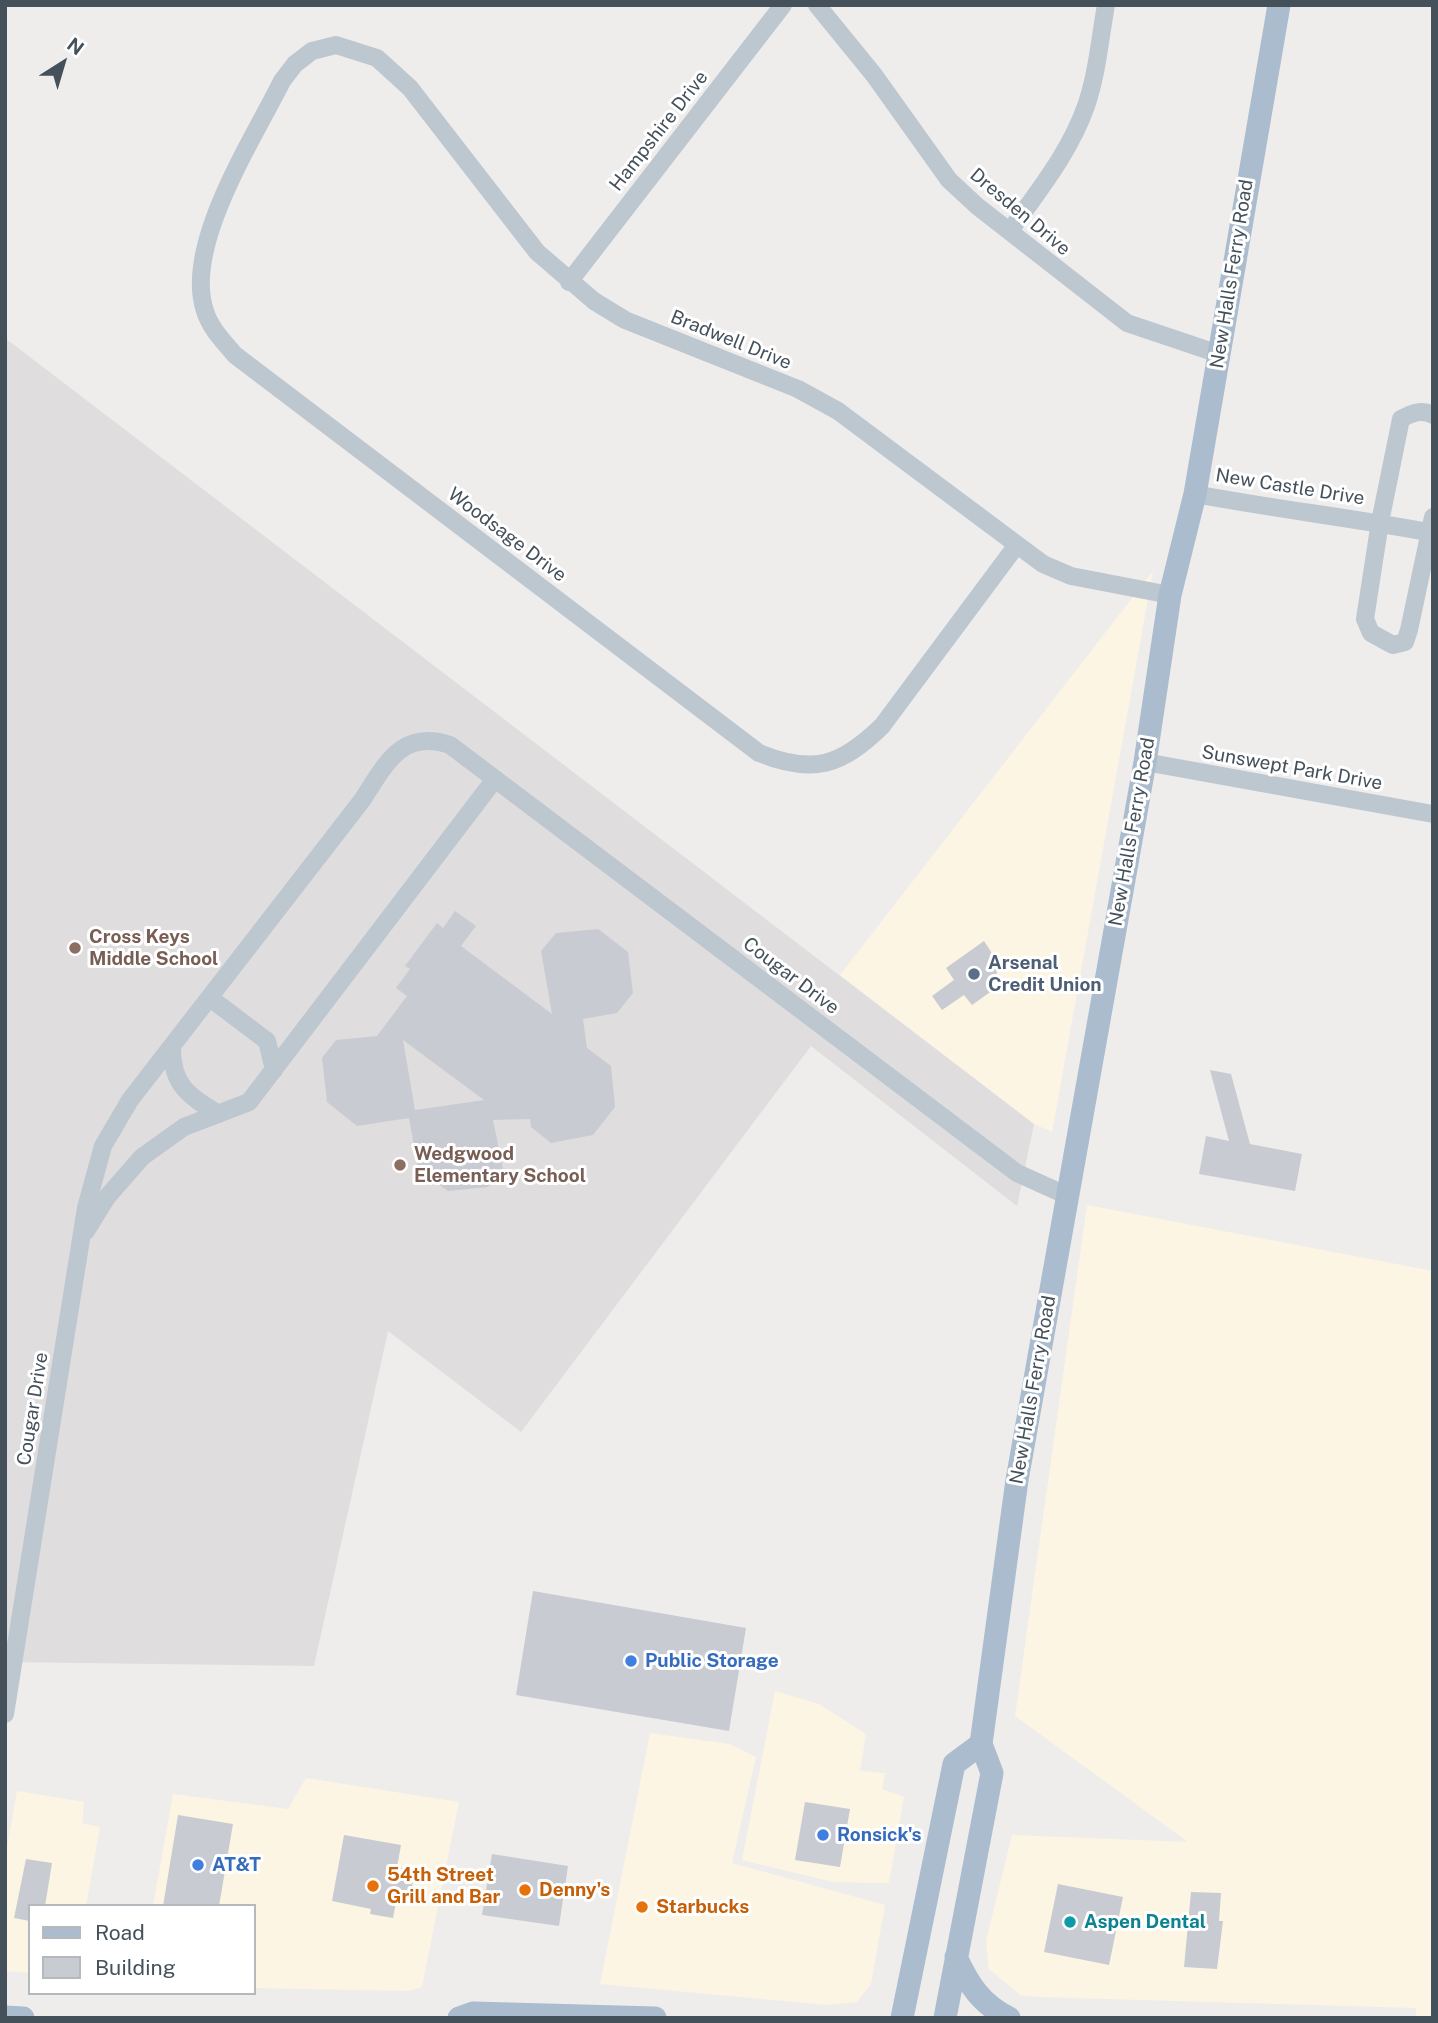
<!DOCTYPE html>
<html>
<head>
<meta charset="utf-8">
<style>
  body { margin:0 }
  #map { position:relative; width:1438px; height:2023px; overflow:hidden; background:#efecec; font-family:"Public Sans",sans-serif }
  canvas { display:block }
  .frame { position:absolute; inset:0; border:7px solid #44505a; pointer-events:none }
  .legend { position:absolute; left:28px; top:1904px; width:228px; height:91px; box-sizing:border-box; background:#fff; border:2px solid #b4b9bd; margin:0; padding:9px 12px; list-style:none; font-size:21px; color:#44505a }
  .legend li { display:flex; align-items:center; gap:14px; height:35px }
  .legend b { width:35px; border:2px solid #b4b9bd }
  .north { position:absolute; left:28px; top:28px; width:70px; height:70px; -webkit-text-stroke:5px #fff; paint-order:stroke; rotate:37deg; font-size:19px; font-weight:700; line-height:28px; text-align:center; color:#44505a }
  .north::after { content:''; display:block; margin:auto; width:24px; height:32px; background:#44505a; clip-path:polygon(50% 0,100% 100%,50% 72%,0 100%) }
</style>
</head>
<body>
<div id="map">
<canvas width="1438" height="2023"></canvas>
<div class="frame"></div>
<ul class="legend">
<li><b style="height:9px;background:#aabccd"></b>Road</li>
<li><b style="height:19px;background:#c9cbd2"></b>Building</li>
</ul>
<div class="north">N</div>
</div>
<script>
const ctx = document.querySelector('canvas').getContext('2d');
ctx.lineJoin = 'round';
function fill(path, color) {
  ctx.fillStyle = color;
  ctx.fill(path, 'evenodd');
}
function trace(path, color, width, dash) {
  ctx.strokeStyle = color;
  ctx.lineWidth = width;
  ctx.lineCap = dash ? 'butt' : 'round';
  ctx.setLineDash(dash || []);
  ctx.stroke(path);
}
function label(font, color, halo, rows, align = 'center') {
  ctx.font = font + ' "Public Sans",sans-serif';
  ctx.lineWidth = 6;
  ctx.setLineDash([]);
  ctx.textBaseline = 'middle';
  ctx.strokeStyle = halo;
  ctx.fillStyle = color;
  for (const [text, x, y, turn = 0] of rows) {
    ctx.save();
    ctx.translate(x, y);
    ctx.rotate((+turn || 0) * Math.PI / 180);
    ctx.textAlign = isNaN(turn) ? turn : align;
    if (halo) ctx.strokeText(text, 0, 0);
    ctx.fillText(text, 0, 0);
    ctx.restore();
  }
}
const commercial = new Path2D(`
  M1153 571 1052 1132 1034 1124 840 975Z
  M1087 1205 1433 1271V2018H1416V2008L1039 1997 1020 1995 989 1969 986 1941 1012 1835 1188 1842 1015 1716Z
  M775 1691 819 1704 866 1734 860 1771 885 1773 882 1789 904 1797 889 1883 833 1882 742 1860Z
  M650 1733 729 1744 756 1757 732 1863 885 1905 871 1984 857 2002 827 2005 600 1984Z
  M306 1778 459 1802 422 1987 408 1991 254 1988V1906H153L173 1794 288 1809Z
  M17 1791 84 1802 82 1823 100 1827 86 1906H30V1973L5 1971V1859Z`);
const education = new Path2D(`
  M5 338 1034 1124 1017 1206 811 1046 521 1432 388 1331 314 1666 5 1662Z`);
const building = new Path2D(`
  M455 911 476 926 461 946 552 1014 541 951 556 933 598 929 628 952 633 993 617 1013 583 1019 587 1048 611 1066 615 1107 593 1135 551 1143 531 1127 530 1119 493 1120 503 1169 488 1187 448 1191 418 1169 409 1118 357 1126 327 1102 322 1058 336 1040 377 1036 407 996 396 988 410 969 405 966 437 923 443 928ZM403 1040 484 1100 415 1110Z
  M984 941 999 964 993 990 972 1005 964 995 942 1010 932 996 954 980 946 968Z
  M1210 1070 1231 1074 1250 1144 1302 1154 1295 1191 1199 1174 1206 1136 1229 1141Z
  M533 1591 746 1628 729 1731 516 1695Z
  M805 1802 850 1809 840 1867 795 1860Z
  M178 1815 233 1824 219 1906H163Z
  M344 1835 401 1845 397 1867 415 1870 409 1904 396 1902 393 1918 370 1914 371 1909 332 1901Z
  M492 1854 568 1866 559 1926 482 1915Z
  M26 1859 52 1863 45 1906H30V1921L14 1918Z
  M1058 1884 1123 1897 1109 1965 1044 1952Z
  M1191 1892 1221 1893 1219 1921H1223L1217 1969 1184 1967Z`);
const minor = new Path2D(`
  M817 5 874 75 949 180 977 206 1127 323 1219 354
  M1010 231C1038 191 1070 152 1086 106 1097 75 1100 38 1106 5
  M569 282 783 5
  M1433 415C1421 409 1412 413 1401 419L1380 522 1365 619 1371 633 1393 645 1405 642 1409 630 1433 517
  M1195 494C1274 509 1354 518 1433 533
  M1016 546 882 726C841 766 813 775 759 753L235 355C224 342 210 328 205 311 183 246 253 140 282 81L295 64 312 51 336 45 377 58 410 88 537 252 594 301 625 320 798 389 838 411 1043 564 1071 576 1170 595
  M1145 762 1433 814
  M210 998 267 1041 274 1070
  M172 1046C171 1084 188 1096 219 1114
  M86 1231 107 1197 142 1157 184 1127 249 1102 495 779
  M5 1714 86 1208 103 1146 130 1100 363 799C386 763 402 729 450 745L1017 1173 1068 1196`);
const major = new Path2D(`
  M956 1957C969 1985 981 2004 1009 2018
  M5 2017 23 2018
  M459 2018 473 2013 655 2018
  M902 2018 954 1764 981 1744
  M945 2018 992 1773 981 1744 1017 1480 1145 762 1170 595 1195 494 1279 5`);
const markers = [
  [75,948,7,"#8d6e63"],
  [974,974,7,"#5c6f8a"],
  [400,1165,7,"#8d6e63"],
  [631,1661,7,"#3f7fe0"],
  [823,1835,7,"#3f7fe0"],
  [198,1865,7,"#3f7fe0"],
  [373,1886,7,"#e8710a"],
  [525,1890,7,"#e8710a"],
  [642,1907,7,"#e8710a"],
  [1070,1922,7,"#0f9aa8"]
];
const streetNames = [
  ["Hampshire Drive",659,131,-52],
  ["Dresden Drive",1020,212,40],
  ["New Halls Ferry Road",1232,274,-81],
  ["Bradwell Drive",731,340,22],
  ["New Castle Drive",1290,487,9],
  ["Woodsage Drive",507,535,37],
  ["Sunswept Park Drive",1292,768,10],
  ["New Halls Ferry Road",1132,832,-80],
  ["Cougar Drive",791,976,37],
  ["New Halls Ferry Road",1033,1390,-80],
  ["Cougar Drive",33,1409,-81]
];
const educationNames = [
  ["Cross Keys",89,937],
  ["Middle School",89,959],
  ["Wedgwood",414,1154],
  ["Elementary School",414,1176]
];
const serviceNames = [
  ["Arsenal",988,963],
  ["Credit Union",988,985]
];
const shopNames = [
  ["Public Storage",645,1661],
  ["Ronsick's",837,1835],
  ["AT&T",212,1865]
];
const foodNames = [
  ["54th Street",387,1875],
  ["Grill and Bar",387,1897],
  ["Denny's",539,1890],
  ["Starbucks",656,1907]
];
const cultureNames = [
  ["Aspen Dental",1084,1922]
];
fill(commercial, '#fcf5e3');
fill(education, '#e0ddde');
fill(building, '#c9cbd2');
trace(minor, '#bcc7d0', 18);
trace(major, '#aabccd', 23);
for (const [x, y, r, color] of markers) {
  const dot = new Path2D();
  dot.arc(x, y, r, 0, 2 * Math.PI);
  ctx.fillStyle = color;
  ctx.fill(dot);
  trace(dot, '#fff', 2.5);
}
label('19px', '#44505a', '#fff', streetNames);
label('bold 19px', '#785e54', '#fff', educationNames, 'left');
label('bold 19px', '#4e5e75', '#fff', serviceNames, 'left');
label('bold 19px', '#366cbe', '#fff', shopNames, 'left');
label('bold 19px', '#c56008', '#fff', foodNames, 'left');
label('bold 19px', '#0d838f', '#fff', cultureNames, 'left');
</script>
</body>
</html>
